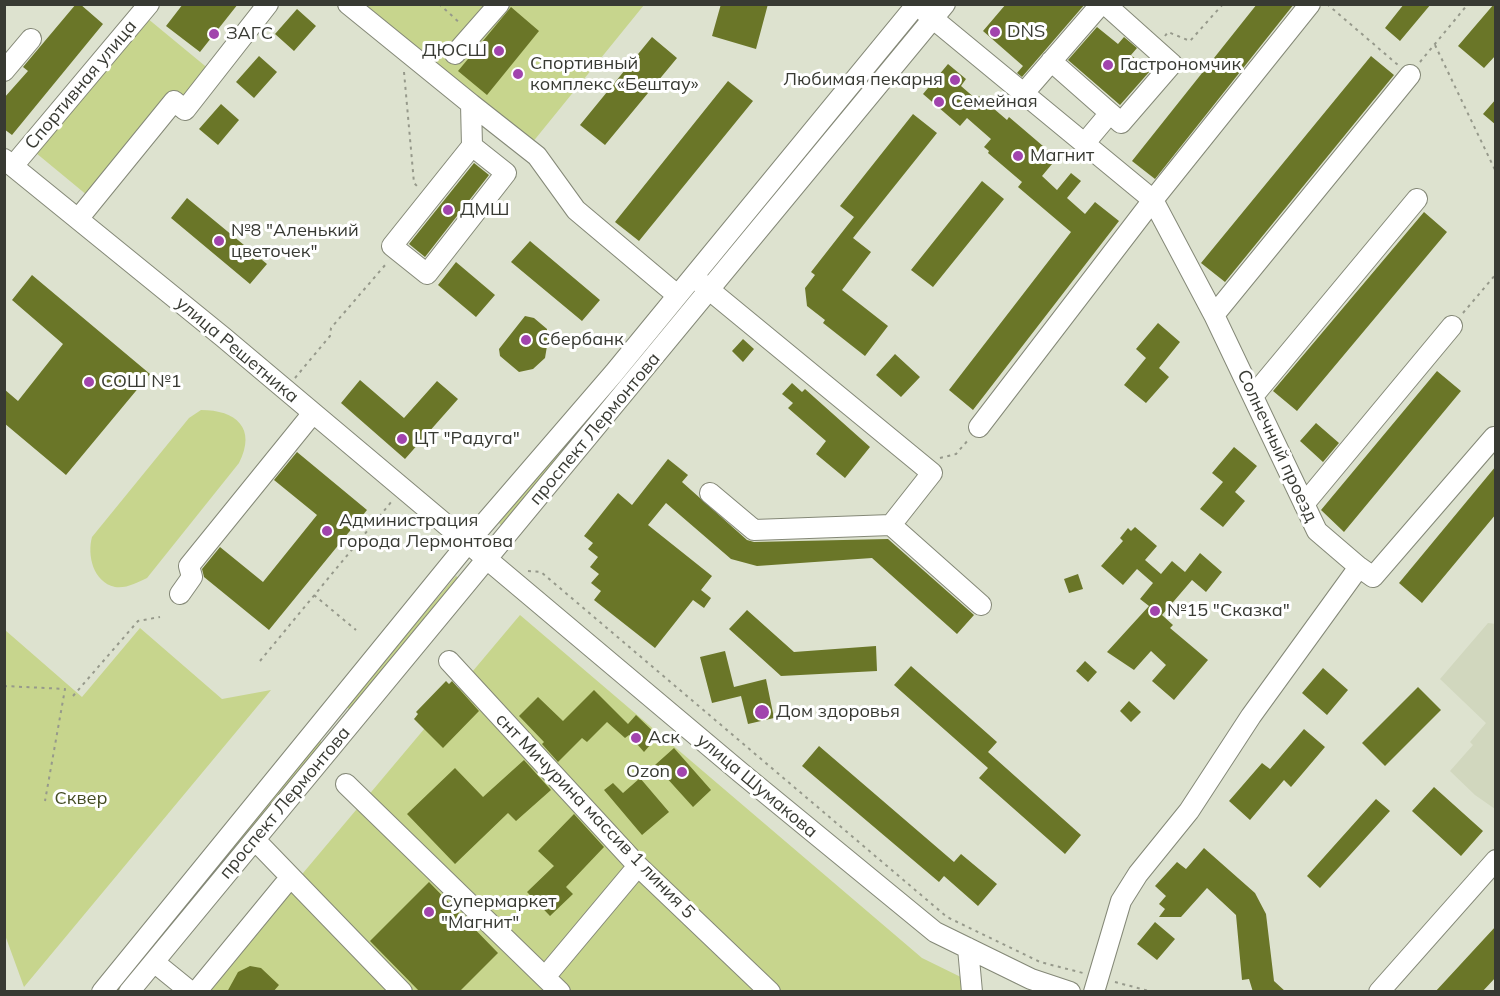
<!DOCTYPE html>
<html>
<head>
<meta charset="utf-8">
<style>
  body { margin:0 }
  #map { position:relative; width:1500px; height:996px; overflow:hidden; background:#dde2cf; font-family:Mulish,sans-serif }
  canvas { display:block }
  .frame { position:absolute; inset:0; border:6px solid #383a33; pointer-events:none }
</style>
</head>
<body>
<div id="map">
<canvas width="1500" height="996"></canvas>
<div class="frame"></div>
</div>
<script>
const ctx = document.querySelector('canvas').getContext('2d');
ctx.lineJoin = 'round';
function fill(path, color) {
  ctx.fillStyle = color;
  ctx.fill(path, 'evenodd');
}
function trace(path, color, width, dash) {
  ctx.strokeStyle = color;
  ctx.lineWidth = width;
  ctx.lineCap = dash ? 'butt' : 'round';
  ctx.setLineDash(dash || []);
  ctx.stroke(path);
}
function label(font, color, halo, rows, align = 'center') {
  ctx.font = font + ' Mulish,sans-serif';
  ctx.lineWidth = 6;
  ctx.setLineDash([]);
  ctx.textBaseline = 'middle';
  ctx.strokeStyle = halo;
  ctx.fillStyle = color;
  for (const [text, x, y, turn = 0] of rows) {
    ctx.save();
    ctx.translate(x, y);
    ctx.rotate((+turn || 0) * Math.PI / 180);
    ctx.textAlign = isNaN(turn) ? turn : align;
    if (halo) ctx.strokeText(text, 0, 0);
    ctx.fillText(text, 0, 0);
    ctx.restore();
  }
}
const built = new Path2D(`
  M1488 623 1496 624 1495 809 1475 795 1450 771 1473 745 1470 742 1486 723 1440 679Z`);
const green = new Path2D(`
  M366 5H644L532 143Z
  M147 18 210 70 99 205 36 153Z
  M911 23 915 26 718 266 714 262Z
  M686 296 690 299 503 527 499 523Z
  M201 410C236 410 257 428 239 463L147 578C138 582 126 589 115 587 93 582 87 555 92 537L189 418Z
  M456 576 460 579 351 711 346 706Z
  M520 615 922 958 973 983 971 992H203Z
  M140 628 222 699 271 690 24 987 5 935V630L82 697Z
  M319 740 324 744 120 991 113 992Z`);
const building = new Path2D(`
  M76 4H80L103 24 12 135 4 129V98L28 71 23 67Z
  M183 4H238L200 52 166 26Z
  M721 4H768L756 49 712 36Z
  M1006 4H1085L1022 77 1017 73 1023 66 983 31Z
  M1257 4H1294L1155 179 1132 161Z
  M1404 4H1431L1400 41 1385 28Z
  M1494 4 1496 55 1484 68 1458 46Z
  M511 7 539 31 487 95 458 71Z
  M297 9 316 26 294 51 275 34Z
  M1097 27 1118 44 1124 37 1137 48 1131 55 1150 71 1120 105 1068 60Z
  M652 37 677 58 605 145 580 125Z
  M259 56 277 72 254 98 236 82Z
  M1371 56 1394 75 1225 282 1201 263Z
  M948 64 966 79 961 86 976 99 979 96 1007 120 1009 117 1057 158 1042 176 1057 190 1071 173 1081 181 1067 198 1085 214 1095 202 1119 221 973 410 949 390 1071 232 1018 187 1022 182 988 153 989 151 984 147 991 139 967 118 960 126 923 94Z
  M728 81 753 101 639 241 615 222Z
  M1496 99V125L1483 114Z
  M221 104 239 120 218 145 199 129Z
  M913 114 937 133 853 238 871 252 842 290 888 326 865 356 823 323 825 320 807 306 805 288 815 275 811 272 854 217 840 206Z
  M474 163 489 175 425 257 409 244Z
  M982 181 1004 199 933 287 911 270Z
  M187 198 267 264 250 284 171 218Z
  M1424 212 1447 232 1297 411 1273 391Z
  M530 241 600 300 582 321 511 262Z
  M456 262 495 295 476 317 438 285Z
  M32 275 150 374 66 475 4 423V389L18 401 63 344 12 300Z
  M525 316 534 318 547 329V346L545 358 533 369 519 372 500 356 499 349Z
  M1158 323 1180 342 1159 368 1169 377 1146 403 1124 385 1146 358 1136 349Z
  M743 339 754 349 743 362 732 351Z
  M895 354 920 377 901 397 876 375Z
  M1437 371 1461 391 1344 532 1321 510Z
  M360 380 404 418 437 381 458 399 405 459 341 403Z
  M792 383 802 392 805 389 870 447 845 478 816 454 826 441 788 408 793 403 782 394Z
  M1316 423 1339 443 1323 462 1300 441Z
  M1234 447 1257 466 1235 492 1245 501 1223 527 1200 509 1223 482 1212 473Z
  M297 452 367 510 269 630 204 577 202 569 220 547 263 582 317 515 274 480Z
  M668 459 688 475 682 482 747 540 754 542 888 539 974 615 957 634 872 558 757 566 731 559 666 503 648 525 712 576 701 590 711 598 704 608 693 600 655 648 594 600 601 591 591 583 599 574 590 567 598 557 588 549 593 543 584 536 618 493 632 505Z
  M1496 466V514L1422 603 1399 583Z
  M1135 527 1157 546 1145 560 1161 574 1172 561 1185 572 1200 553 1222 572 1206 592 1192 580 1162 615 1173 625 1170 628 1208 660 1174 700 1152 681 1166 665 1151 651 1134 670 1107 652 1149 606 1140 599 1153 583 1137 569 1123 585 1101 566 1123 541 1120 538 1128 528 1131 531Z
  M1078 574 1083 589 1069 593 1064 579Z
  M747 610 794 652 876 646 877 671 781 676 729 629Z
  M725 651 734 687 766 679 774 718 748 724 741 696 712 703 700 657Z
  M1085 661 1097 672 1088 682 1076 671Z
  M911 666 997 742 988 752 1081 835 1065 854 979 778 988 768 894 685Z
  M1323 668 1348 690 1327 715 1302 693Z
  M446 681 449 684 452 681 479 711 443 748 414 719 418 714 416 712Z
  M1418 687 1441 710 1385 766 1362 743Z
  M594 690 628 724 636 715 658 736 644 752 629 735 625 738 607 722 587 742 582 738 558 762 542 744 544 742 519 716 538 697 563 721Z
  M1129 701 1141 712 1131 722 1120 711Z
  M1304 729 1325 747 1291 787 1284 780 1250 820 1229 801 1262 763 1270 769Z
  M819 746 954 862 961 854 997 884 978 906 944 876 939 882 802 766Z
  M674 748 711 790 693 807 655 765Z
  M524 760 551 790 516 821 508 813 455 864 407 814 455 768 483 797Z
  M640 778 669 812 642 835 604 790 613 783 623 793Z
  M1434 787 1483 831 1461 856 1412 811Z
  M1376 799 1390 811 1320 888 1307 876Z
  M574 814 604 847 566 887 573 894 550 916 527 892 554 866 538 851Z
  M1204 848 1255 893 1266 914 1274 981 1286 992H1253L1249 979 1242 980 1236 915 1207 888 1181 917H1159L1165 909 1159 904 1166 896 1155 886 1177 862 1186 869Z
  M429 882 498 953 459 992H420L370 941Z
  M1155 922 1175 939 1157 960 1137 944Z
  M1496 926V977L1482 992H1435Z
  M250 966 261 968 279 985 273 992H227L238 972Z`);
const path = new Path2D(`
  M439 4 461 24
  M1327 4 1398 65
  M1165 36 1168 32 1190 41 1223 4
  M1435 45 1496 172
  M1420 62 1468 4
  M404 72 414 183 418 187
  M1463 313 1496 274
  M295 378 330 336 331 328 386 264
  M940 458 956 454 969 439
  M528 571 541 572 947 917 1040 962 1083 973
  M314 595 356 630
  M260 661 392 501
  M4 686 65 689 45 801
  M73 696 138 621 160 617
  M1115 982 1153 992`);
const minor = new Path2D(`
  M348 4 471 104 472 146 392 246 427 274 506 173 472 146
  M925 12 1153 200 1214 315 1317 531 1359 567 1251 716 1189 811 1138 874 1121 901 1094 992
  M455 54 499 4
  M1051 61 1110 113
  M4 71 31 39
  M1023 94 1101 4
  M471 104 537 156 576 210 677 295
  M1084 144 1110 113 1121 123 1172 64 1105 4
  M4 159 223 337 740 772 935 932 1031 979 1070 992
  M13 166 149 4
  M78 219 174 101 185 110 268 4
  M701 283 932 473 891 525
  M1214 315 1410 75
  M1253 396 1417 199
  M979 427 1153 200 1310 4
  M710 493 754 530 891 525 981 605
  M1304 504 1452 326
  M1359 567 1373 577 1494 437
  M180 594 192 577 189 566 313 413
  M449 661 638 866 770 992
  M346 784 560 992
  M255 840 402 992
  M968 948 972 992
  M154 962 191 992
  M545 977 638 866
  M102 992 476 533 614 373 917 4
  M129 992 945 4
  M196 992 284 885
  M1379 992 1496 860`);
const markers = [
  [995,32,6,"#a144ad"],
  [214,34,6,"#a144ad"],
  [499,51,6,"#a144ad"],
  [1108,65,6,"#a144ad"],
  [518,74,6,"#a144ad"],
  [955,80,6,"#a144ad"],
  [939,102,6,"#a144ad"],
  [1018,156,6,"#a144ad"],
  [448,210,6,"#a144ad"],
  [219,241,6,"#a144ad"],
  [526,340,6,"#a144ad"],
  [89,382,6,"#a144ad"],
  [402,439,6,"#a144ad"],
  [327,531,6,"#a144ad"],
  [1155,611,6,"#a144ad"],
  [762,712,8,"#a144ad"],
  [636,738,6,"#a144ad"],
  [682,772,6,"#a144ad"],
  [429,912,6,"#a144ad"]
];
const poiNames = [
  ["DNS",1007,32],
  ["ЗАГС",226,34],
  ["ДЮСШ",487,51,"right"],
  ["Спортивный",530,64],
  ["комплекс «Бештау»",530,85],
  ["Гастрономчик",1120,65],
  ["Любимая пекарня",943,80,"right"],
  ["Семейная",951,102],
  ["Магнит",1030,156],
  ["ДМШ",460,210],
  ["№8 \"Аленький",231,231],
  ["цветочек\"",231,252],
  ["Сбербанк",538,340],
  ["СОШ №1",101,382],
  ["ЦТ \"Радуга\"",414,439],
  ["Администрация",339,521],
  ["города Лермонтова",339,542],
  ["№15 \"Сказка\"",1167,611],
  ["Дом здоровья",776,712],
  ["Аск",648,738],
  ["Ozon",670,772,"right"],
  ["Супермаркет",441,902],
  ["\"Магнит\"",441,923]
];
const streetNames = [
  ["Спортивная улица",81,85,-50],
  ["улица Решетника",237,350,40],
  ["проспект Лермонтова",595,429,-50],
  ["Солнечный проезд",1277,446,65],
  ["улица Шумакова",757,786,40],
  ["проспект Лермонтова",285,803,-50],
  ["снт Мичурина массив 1 линия 5",595,816,46]
];
const parkNames = [
  ["Сквер",81,799]
];
fill(built, '#d1d7be');
fill(green, '#c7d58d');
fill(building, '#6a7628');
trace(minor, '#848877', 22);
trace(path, '#96998b', 2, [3, 4.5]);
trace(minor, '#fff', 20);
for (const [x, y, r, color] of markers) {
  const dot = new Path2D();
  dot.arc(x, y, r, 0, 2 * Math.PI);
  ctx.fillStyle = color;
  ctx.fill(dot);
  trace(dot, '#fff', 2);
}
label('18px', '#383a33', '#fff', poiNames, 'left');
label('18px', '#383a33', '#fff', streetNames);
label('18px', '#454d23', '#fff', parkNames);
</script>
</body>
</html>
